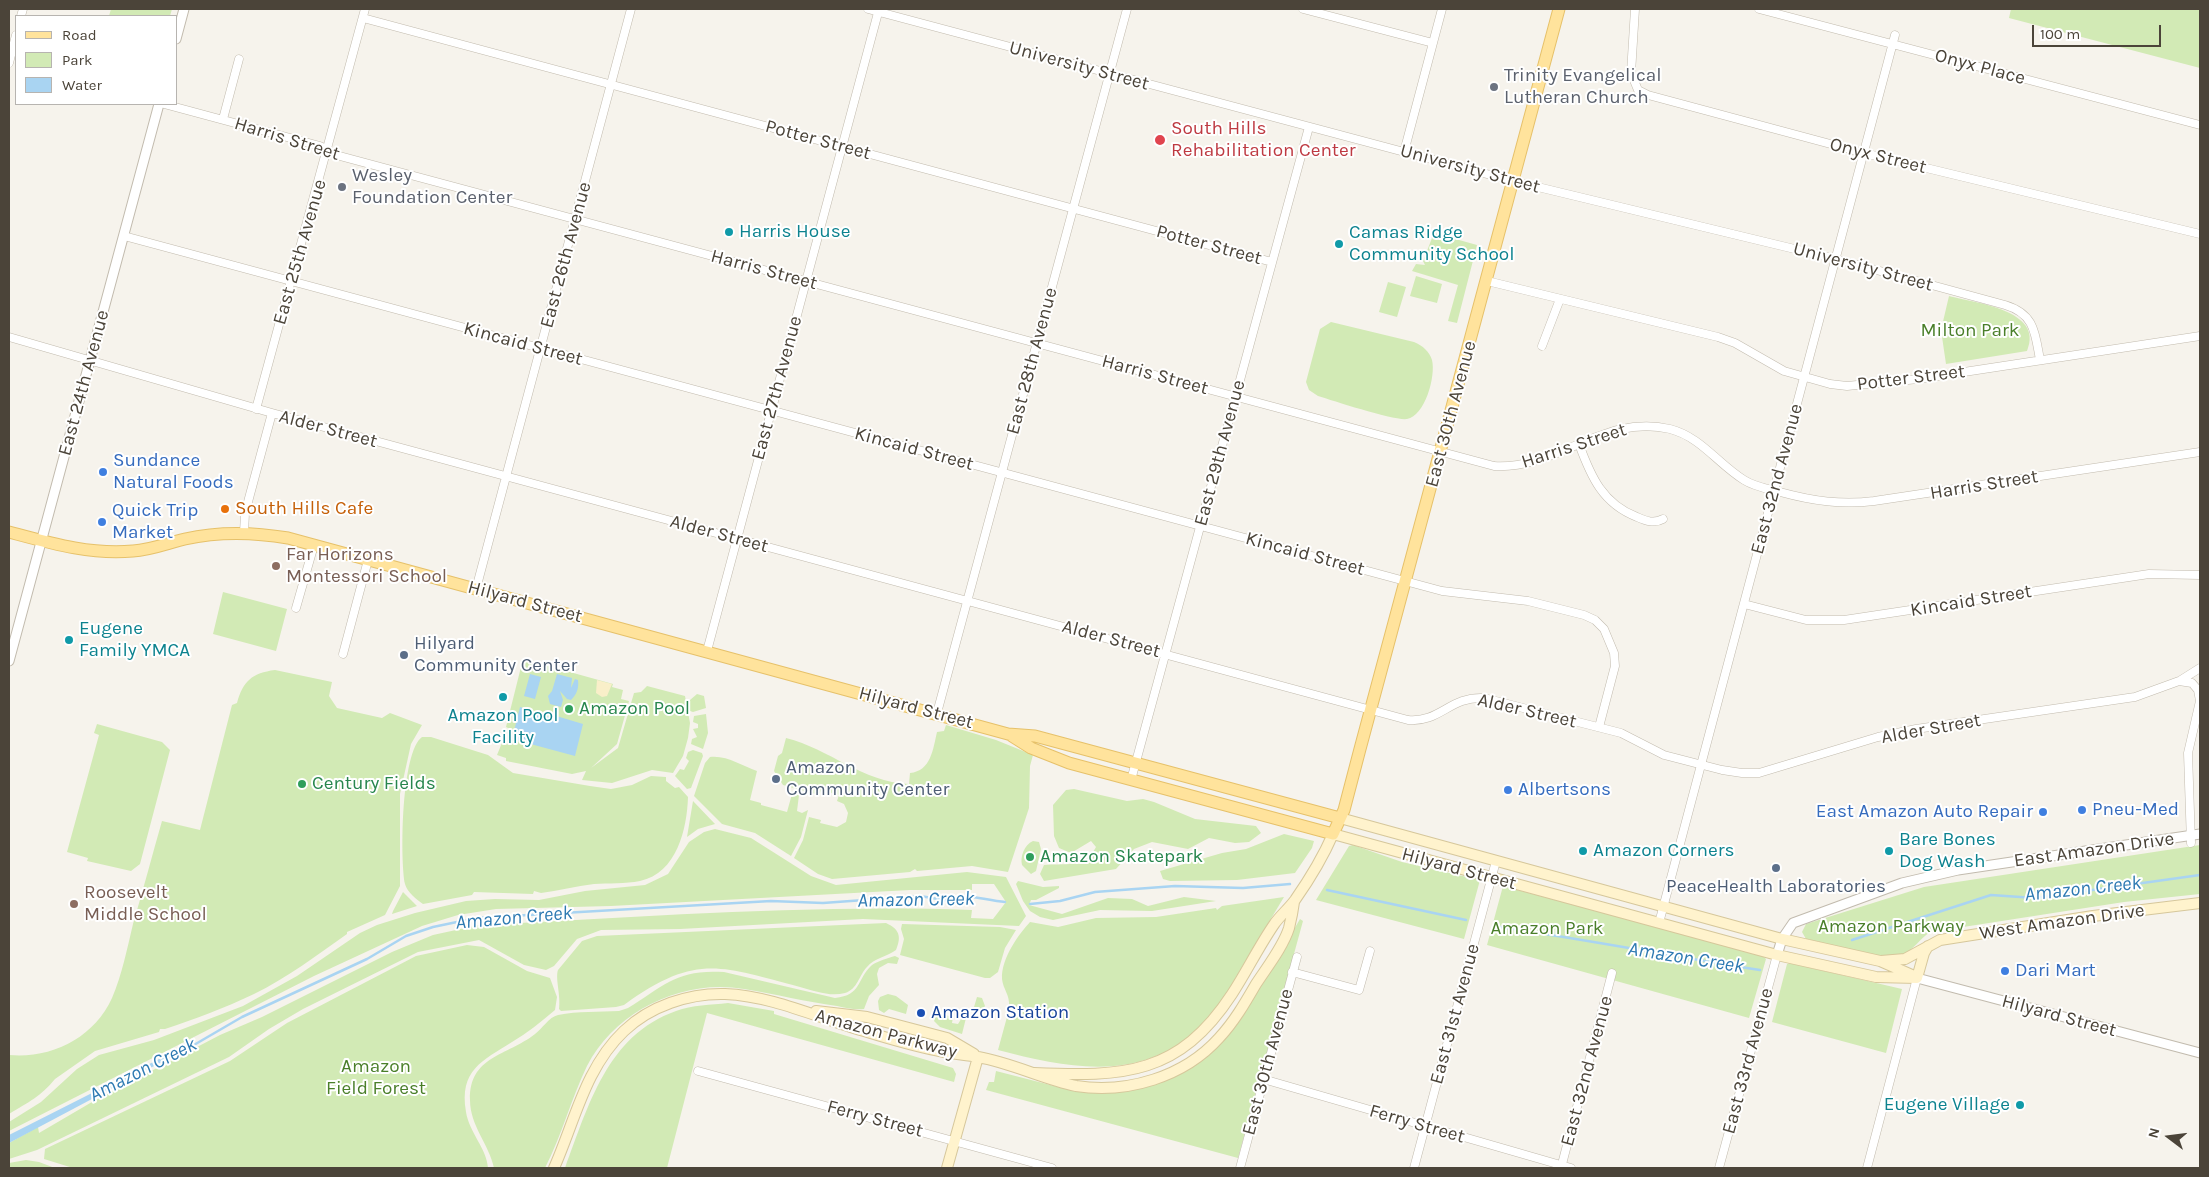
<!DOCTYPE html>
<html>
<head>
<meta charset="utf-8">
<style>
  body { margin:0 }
  #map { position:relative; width:2209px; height:1177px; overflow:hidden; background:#f6f3ec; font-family:Karla,sans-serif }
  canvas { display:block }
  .frame { position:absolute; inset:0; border:10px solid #4b4439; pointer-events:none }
  .legend { position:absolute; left:15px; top:15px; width:162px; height:90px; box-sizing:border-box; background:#fff; border:1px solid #b7b4b0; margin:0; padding:6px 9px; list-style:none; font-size:15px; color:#4b4439 }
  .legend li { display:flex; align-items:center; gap:10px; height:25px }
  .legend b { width:25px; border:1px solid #b7b4b0 }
  .north { position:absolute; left:2144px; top:1112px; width:50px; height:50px; -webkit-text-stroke:4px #fff; paint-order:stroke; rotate:285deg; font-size:14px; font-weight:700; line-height:20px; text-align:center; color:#4b4439 }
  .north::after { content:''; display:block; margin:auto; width:18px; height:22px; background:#4b4439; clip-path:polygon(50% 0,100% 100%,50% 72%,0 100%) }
  .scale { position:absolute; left:2032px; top:25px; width:129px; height:22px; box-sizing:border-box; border:2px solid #4b4439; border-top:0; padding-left:6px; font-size:15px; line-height:18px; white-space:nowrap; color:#4b4439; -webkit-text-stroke:4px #fff; paint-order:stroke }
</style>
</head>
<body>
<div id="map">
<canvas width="2209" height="1177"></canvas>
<div class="frame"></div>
<ul class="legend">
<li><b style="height:6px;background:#ffe39c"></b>Road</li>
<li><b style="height:14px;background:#d2eab5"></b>Park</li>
<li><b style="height:14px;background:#a9d4f2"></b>Water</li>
</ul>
<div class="north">N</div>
<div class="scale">100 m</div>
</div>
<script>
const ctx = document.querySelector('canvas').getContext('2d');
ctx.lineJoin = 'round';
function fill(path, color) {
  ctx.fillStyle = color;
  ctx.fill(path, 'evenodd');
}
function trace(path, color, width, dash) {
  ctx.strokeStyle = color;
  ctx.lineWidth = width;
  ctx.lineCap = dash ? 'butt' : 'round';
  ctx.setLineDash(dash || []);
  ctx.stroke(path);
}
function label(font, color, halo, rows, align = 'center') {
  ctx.font = font + ' Karla,sans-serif';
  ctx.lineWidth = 4;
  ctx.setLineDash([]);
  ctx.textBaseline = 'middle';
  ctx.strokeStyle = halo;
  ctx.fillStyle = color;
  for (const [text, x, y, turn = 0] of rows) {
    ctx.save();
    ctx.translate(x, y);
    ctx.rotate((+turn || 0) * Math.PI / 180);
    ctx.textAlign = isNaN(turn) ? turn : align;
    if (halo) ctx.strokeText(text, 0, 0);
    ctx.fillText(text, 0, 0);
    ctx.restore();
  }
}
const green = new Path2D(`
  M111 9H172L170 16H109Z
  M2011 9H2200V68L2009 18Z
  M1434 233 1477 245 1457 323 1448 321 1458 285 1412 271 1416 264 1425 265 1423 261Z
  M1416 276 1442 284 1437 303 1410 296Z
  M1388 282 1406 287 1397 317 1379 312Z
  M1949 296C1975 303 2045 310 2027 351L1946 364 1941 330Z
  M1331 322 1414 342C1423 346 1429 351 1432 360 1436 376 1425 416 1407 419 1395 421 1334 401 1318 396L1309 390 1306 382 1320 329Z
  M223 592 287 609 276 651 213 634Z
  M523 659 613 684 612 687 623 690 621 699 629 701 617 744 591 768 618 748 634 693 641 692 647 686 685 696 690 723 688 738 683 756 673 773 652 770 612 783 582 780 586 771 572 774 506 761V758L497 755 508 728 506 727Z
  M275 670 332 682 329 696 337 708 382 718 390 713 422 725 411 744 400 794V886L385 915 347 932V934C317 955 287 978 254 994 225 1008 195 1019 165 1029H160L159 1032 95 1051 55 1079C41 1096 29 1102 9 1114V1055C51 1059 94 1038 112 998 122 975 127 949 133 924 143 890 152 856 162 821L200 830 232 705 237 703C243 681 252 673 275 670Z
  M697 694 704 696 706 708 693 712 690 711V700Z
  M706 714 708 733 703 749 691 744 692 739 697 737 693 729 698 728V724L693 722 694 716Z
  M97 724 162 742 170 750 140 864 131 871 87 861 88 858 67 852 99 735 94 733Z
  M946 725 996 740 1033 755 1030 766 1029 808 1008 872 972 866 917 871 915 869 910 872 832 879 818 874 794 858 803 840 809 817 821 820 820 823 837 827 846 822 848 813 844 804 837 801 839 795 821 790 819 795 783 785 774 771 778 756 782 753 786 738C830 749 862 782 909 784L910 773C931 771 933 749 937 732L944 731Z
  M422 737H431L488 755 513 773 590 786 611 789 632 785 651 776 666 777V781L675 788 679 787 688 797C687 829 677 873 640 881 625 884 609 883 594 884 576 886 558 891 541 893L534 891 533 894 474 892 472 895 423 904C417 900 407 892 405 884 400 859 401 752 422 737Z
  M693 750 702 753 703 756 691 788 687 789 675 776 680 769 684 770 689 761 686 758 688 752Z
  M710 757C727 755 742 766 757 771L750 800 761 803V805L787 812 792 794 799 795 797 811 802 813 808 810 801 837 791 856 755 833 722 824 694 796 705 763Z
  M1074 789 1127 801 1143 799 1154 802 1195 819 1256 826 1261 833 1249 842 1235 843 1209 838 1188 849 1152 842 1134 849 1116 869 1044 881 1040 874 1044 865C1064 863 1085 869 1096 847L1091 841 1071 853 1059 848 1054 836 1053 805 1066 790Z
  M693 801 715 824 698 829 687 837Z
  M715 829 751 838 811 876 836 885 967 872 1006 877 1026 916 1019 926 863 919 680 929 601 930 577 939 554 966 546 970 524 965 479 940 418 952 303 1009 269 1029 229 1057 37 1150 9 1159V1143L38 1127 39 1133 92 1102 220 1035 262 1017 392 952 433 935 479 925C643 917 808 904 972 910L971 918 993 919 1006 902 994 884H972V890H910L611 906 496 909 458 915 422 926 314 976 9 1131V1122L41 1102 77 1069 99 1055 154 1040 243 1006 297 976 360 933 377 925 415 913 466 901 495 899 539 900 585 891 645 885 668 874 689 842 704 832Z
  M1284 834 1314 841 1312 848 1295 873 1237 880 1170 881 1163 879 1160 871 1222 853 1246 849Z
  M1033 841 1039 842 1041 849 1036 871 1031 874 1022 865C1020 857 1024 845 1033 841Z
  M1353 845 1402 862 1480 880 1464 939 1316 900 1349 846Z
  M2200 845V894L2124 902 1931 932C1920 937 1914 951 1901 955 1882 961 1827 943 1806 939L1802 932 1806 924 1924 887Z
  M1018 881 1043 887 1059 886V888L1036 900H1031L1029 905 1062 914 1108 898 1132 899 1148 906 1184 897 1216 901 1152 911 1100 910 1053 920 1040 917 1030 911 1023 901 1016 884Z
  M1503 886 1763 956 1766 959 1749 1018 1487 945Z
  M403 892 417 906 392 914 393 911Z
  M1284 897C1269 922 1254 947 1239 972 1232 984 1226 997 1217 1008 1158 1084 1080 1072 998 1050L1007 1017 1014 1019 1017 1009 1009 1006C1010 995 1003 989 1002 979 1001 958 1019 934 1030 922L1058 927 1096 918 1156 917 1216 908 1217 910 1222 906Z
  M1300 919 1303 921 1238 1158 986 1090 989 1082H994L996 1071 1070 1090 1122 1092 1148 1086 1197 1063 1269 972Z
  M886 923C899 929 902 936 896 950 887 957 874 958 867 967 859 975 858 989 845 993 830 997 815 991 800 987 720 966 696 953 624 1005L616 1007 561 1011 559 1009C561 996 555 978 558 970L582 941 597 936Z
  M902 924 1000 927 1016 930 1005 948 998 972 990 978H985L900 955 904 939 901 929Z
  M467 945 484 947 527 971 550 978 557 997 555 1010C541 1022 527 1033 512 1042 482 1061 459 1070 466 1112 469 1132 487 1149 488 1168H73L44 1159 45 1149 230 1061 287 1023 416 956Z
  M895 956 899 958 897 964 888 963 879 968 877 974 879 985 869 996 864 1009C855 1010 846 1008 837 1006 806 1002 776 994 744 989 683 978 615 1011 587 1066 571 1099 562 1135 545 1168H494C489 1144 470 1126 470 1100 469 1056 507 1056 535 1034 542 1029 549 1017 558 1015 578 1011 599 1012 619 1011L628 1008C665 985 677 969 724 972L835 998C862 995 856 980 872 965 878 961 888 958 895 956Z
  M1790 963 1902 989 1886 1053 1772 1022 1787 964Z
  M888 994 896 996 908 1005 906 1014 889 1009 884 1013 879 1010 878 1001 880 997Z
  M977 997 982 998 985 1006 981 1012 974 1007Z
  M728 1003 774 1011V1014L953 1068 956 1074 954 1082 707 1013 667 1168H565C588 1107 607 1035 676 1011 692 1005 711 1005 728 1003Z
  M937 1013 953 1017 952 1023 958 1024 963 1016 966 1018 962 1034 940 1027 934 1021Z
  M26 1160 39 1162 55 1168H9V1163Z`);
const sand = new Path2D(`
  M597 680 612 684 607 696 602 697 596 693Z`);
const water = new Path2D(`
  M530 674 541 677 535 699 524 696Z
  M557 674 572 678 571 688 575 679 578 680C579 688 577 694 571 700L567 699 560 691 563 700 561 707 550 704 548 696 552 691Z
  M520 707 552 718 553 715 583 724 575 756 512 739Z
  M188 1048 9 1143V1135L173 1052Z`);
const stream = new Path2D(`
  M1327 890 1466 920
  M1030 904 1060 901 1095 892 1175 886 1243 888 1290 884
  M1493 926C1583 939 1671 956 1760 970
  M1852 940 1991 895 2035 898 2200 875
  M187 1049 242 1017 367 959 406 936 433 927 476 918 771 901 823 903 920 896 956 902 964 896C979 897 991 901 1005 902`);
const minor = new Path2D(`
  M868 9 1513 181 1836 259 2005 305C2035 314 2035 333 2040 360
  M1303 9 1433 43
  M1635 9 1631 73 1638 90 1648 95 1864 153 2200 234
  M1759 9 2200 125
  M21 16 23 9
  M363 18 1272 262
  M9 63 16 35
  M164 104 320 146 336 155 1494 466C1558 470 1604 413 1670 429 1701 437 1718 464 1744 480 1755 487 1769 489 1780 492 1813 501 1841 505 1874 501L2200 452
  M223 119 239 59
  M1404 152 1442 9
  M124 236 1442 591 1528 601 1584 615 1595 620 1604 629 1614 653 1615 666 1599 727
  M1487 281 1718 337 1735 343 1784 371 1830 384 1847 386 1918 379 2200 336
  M9 337 272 413 1408 720C1440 723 1450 696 1484 698L1621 733 1664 755 1722 770 1742 773H1759L1878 737 1916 729 2135 697 2179 681 2192 683 2198 690 2200 701
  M1542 346 1560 299
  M256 409 365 9
  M1579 444C1591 477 1603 504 1637 517 1646 521 1654 524 1663 519
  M244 533 245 513 272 413
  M476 589 631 9
  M1744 604 1806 620H1844L2149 574 2200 575
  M296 608 314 545
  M707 651 879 9
  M343 654 368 560
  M2181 680 2200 668
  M937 713 1127 9
  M1131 780 1309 127
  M2191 843 2188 753 2200 701
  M1659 923 1895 35
  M1292 972 1359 990 1370 951
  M698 1071 1052 1168
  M1263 1079 1571 1168
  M1240 1168 1297 957
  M1414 1168 1496 861
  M1561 1168 1612 973
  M1719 1168 1777 955
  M1867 1168 1917 978`);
const tertiary = new Path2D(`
  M176 39 184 9
  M9 661 159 104
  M1777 955 1782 939 1793 923 1902 883 1958 870 2200 834
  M1917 978 2200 1053`);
const secondary = new Path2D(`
  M1340 818 1782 939 1880 961 1912 975
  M1881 961 1905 959 1940 940 2093 916 2200 903
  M1917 978 1924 953 1928 946
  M816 1011 867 1017 947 1038 974 1054
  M1034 1073C1124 1077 1179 1075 1232 994 1247 971 1259 946 1275 923 1281 915 1289 908 1295 900 1309 880 1323 857 1333 834L1777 955 1876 977 1917 978
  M554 1168C575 1121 585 1068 624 1031 650 1006 689 993 725 994 773 996 818 1018 864 1031 890 1039 917 1047 944 1052 955 1054 967 1055 978 1057 1012 1063 1043 1079 1076 1086 1127 1094 1184 1077 1219 1038 1234 1022 1245 1003 1256 984 1267 967 1283 947 1289 928 1291 920 1293 910 1294 902
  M947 1168 978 1057`);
const primary = new Path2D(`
  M9 532C50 543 90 555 133 551 151 550 168 543 185 539 220 531 253 532 288 538L1008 734 1035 736 1340 818
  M1012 736 1031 748 1069 763 1333 834 1344 810 1360 749 1559 9`);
const markers = [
  [1494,87,5,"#6b7280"],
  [1160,140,6,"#e0444e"],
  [342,187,5,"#6b7280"],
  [729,232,5,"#0f9aa8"],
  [1339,244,5,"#0f9aa8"],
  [103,472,5,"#3f7fe0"],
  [225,509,5,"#e8710a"],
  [102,522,5,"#3f7fe0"],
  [276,566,5,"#8d6e63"],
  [69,640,5,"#0f9aa8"],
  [404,655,5,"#5c6f8a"],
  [503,697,5,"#0f9aa8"],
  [569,709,5,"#2e9e5b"],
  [776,779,5,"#5c6f8a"],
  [302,784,5,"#2e9e5b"],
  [1508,790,5,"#3f7fe0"],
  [2082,810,5,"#3f7fe0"],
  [2043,812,5,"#3f7fe0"],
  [1583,851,5,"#0f9aa8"],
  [1889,851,5,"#0f9aa8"],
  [1030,857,5,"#2e9e5b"],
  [1776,868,5,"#5c6f8a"],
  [74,904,5,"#8d6e63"],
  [2005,971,5,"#3f7fe0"],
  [921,1013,5,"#1a4fb4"],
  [2020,1105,5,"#0f9aa8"]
];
const streetNames = [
  ["University Street",1079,66,15],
  ["Onyx Place",1980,67,15],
  ["Harris Street",287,139,17],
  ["Potter Street",818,140,15],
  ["Onyx Street",1878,156,14],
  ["University Street",1470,169,15],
  ["Potter Street",1209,245,15],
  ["East 25th Avenue",300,252,-74],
  ["East 26th Avenue",566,255,-75],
  ["University Street",1863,267,15],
  ["Harris Street",764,270,15],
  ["Kincaid Street",523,344,15],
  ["East 28th Avenue",1032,361,-75],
  ["Harris Street",1155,375,15],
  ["Potter Street",1911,378,-7],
  ["East 24th Avenue",84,383,-75],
  ["East 27th Avenue",777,388,-75],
  ["East 30th Avenue",1451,414,-75],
  ["Alder Street",328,429,15],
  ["Harris Street",1574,446,-18],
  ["Kincaid Street",914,449,15],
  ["East 29th Avenue",1220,453,-75],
  ["East 32nd Avenue",1777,479,-75],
  ["Harris Street",1984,485,-9],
  ["Alder Street",719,534,15],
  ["Kincaid Street",1305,554,15],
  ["Kincaid Street",1971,601,-9],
  ["Hilyard Street",525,602,15],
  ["Alder Street",1111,639,15],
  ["Hilyard Street",916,708,15],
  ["Alder Street",1527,711,13],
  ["Alder Street",1931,729,-10],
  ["East Amazon Drive",2094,850,-8],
  ["Hilyard Street",1459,869,15],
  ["West Amazon Drive",2062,922,-8],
  ["East 31st Avenue",1455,1014,-75],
  ["Hilyard Street",2059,1016,15],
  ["Amazon Parkway",886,1034,15],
  ["East 33rd Avenue",1748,1061,-75],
  ["East 30th Avenue",1268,1062,-75],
  ["East 32nd Avenue",1587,1071,-75],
  ["Ferry Street",875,1119,15],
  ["Ferry Street",1417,1124,16]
];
const worshipNames = [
  ["Trinity Evangelical",1504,76],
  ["Lutheran Church",1504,98],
  ["Wesley",352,176],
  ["Foundation Center",352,198]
];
const healthNames = [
  ["South Hills",1171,129],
  ["Rehabilitation Center",1171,151]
];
const cultureNames = [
  ["Harris House",739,232],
  ["Camas Ridge",1349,233],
  ["Community School",1349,255],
  ["Eugene",79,629],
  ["Family YMCA",79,651],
  ["Amazon Pool",503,716,"center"],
  ["Facility",503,738,"center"],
  ["Bare Bones",1899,840],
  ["Dog Wash",1899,862],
  ["Amazon Corners",1593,851],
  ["Eugene Village",2010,1105,"right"]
];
const parkNames = [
  ["Milton Park",1970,331],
  ["Amazon Parkway",1891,927],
  ["Amazon Park",1547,929],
  ["Amazon",376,1067],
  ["Field Forest",376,1089]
];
const shopNames = [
  ["Sundance",113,461],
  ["Natural Foods",113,483],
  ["Quick Trip",112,511],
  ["Market",112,533],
  ["Albertsons",1518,790],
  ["Pneu-Med",2092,810],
  ["East Amazon Auto Repair",2033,812,"right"],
  ["Dari Mart",2015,971]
];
const foodNames = [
  ["South Hills Cafe",235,509]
];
const educationNames = [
  ["Far Horizons",286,555],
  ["Montessori School",286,577],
  ["Roosevelt",84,893],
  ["Middle School",84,915]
];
const serviceNames = [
  ["Hilyard",414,644],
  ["Community Center",414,666],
  ["Amazon",786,768],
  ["Community Center",786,790],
  ["PeaceHealth Laboratories",1776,887,"center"]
];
const leisureNames = [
  ["Amazon Pool",579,709],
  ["Century Fields",312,784],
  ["Amazon Skatepark",1040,857]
];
const transitNames = [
  ["Amazon Station",931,1013]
];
const waterNames = [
  ["Amazon Creek",2083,889,-6],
  ["Amazon Creek",916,900,-1],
  ["Amazon Creek",514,918,-5],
  ["Amazon Creek",1686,958,9],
  ["Amazon Creek",143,1070,-27]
];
fill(green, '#d2eab5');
fill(sand, '#f9efc9');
fill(water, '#a9d4f2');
trace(stream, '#a9d4f2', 2.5);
trace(minor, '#c2bbae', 9);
trace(tertiary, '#c2bbae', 11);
trace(secondary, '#d6c79b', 12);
trace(primary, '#e6c16a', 13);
trace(minor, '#fff', 8);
trace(tertiary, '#fff', 9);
trace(secondary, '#fff3cd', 10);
trace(primary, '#ffe39c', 11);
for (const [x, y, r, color] of markers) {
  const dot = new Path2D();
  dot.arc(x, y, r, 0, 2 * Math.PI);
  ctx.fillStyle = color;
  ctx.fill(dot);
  trace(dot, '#fff', 2);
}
label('19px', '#4b4439', '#fff', streetNames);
label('19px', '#5b616d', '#fff', worshipNames, 'left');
label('19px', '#be3a42', '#fff', healthNames, 'left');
label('19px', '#0d838f', '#fff', cultureNames, 'left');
label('19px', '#4a7f2a', '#fff', parkNames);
label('19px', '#366cbe', '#fff', shopNames, 'left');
label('19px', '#c56008', '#fff', foodNames, 'left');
label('19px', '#785e54', '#fff', educationNames, 'left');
label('19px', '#4e5e75', '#fff', serviceNames, 'left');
label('19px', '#27864d', '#fff', leisureNames, 'left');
label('19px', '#164399', '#fff', transitNames, 'left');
label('italic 20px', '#2e7ab2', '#fff', waterNames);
</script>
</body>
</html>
